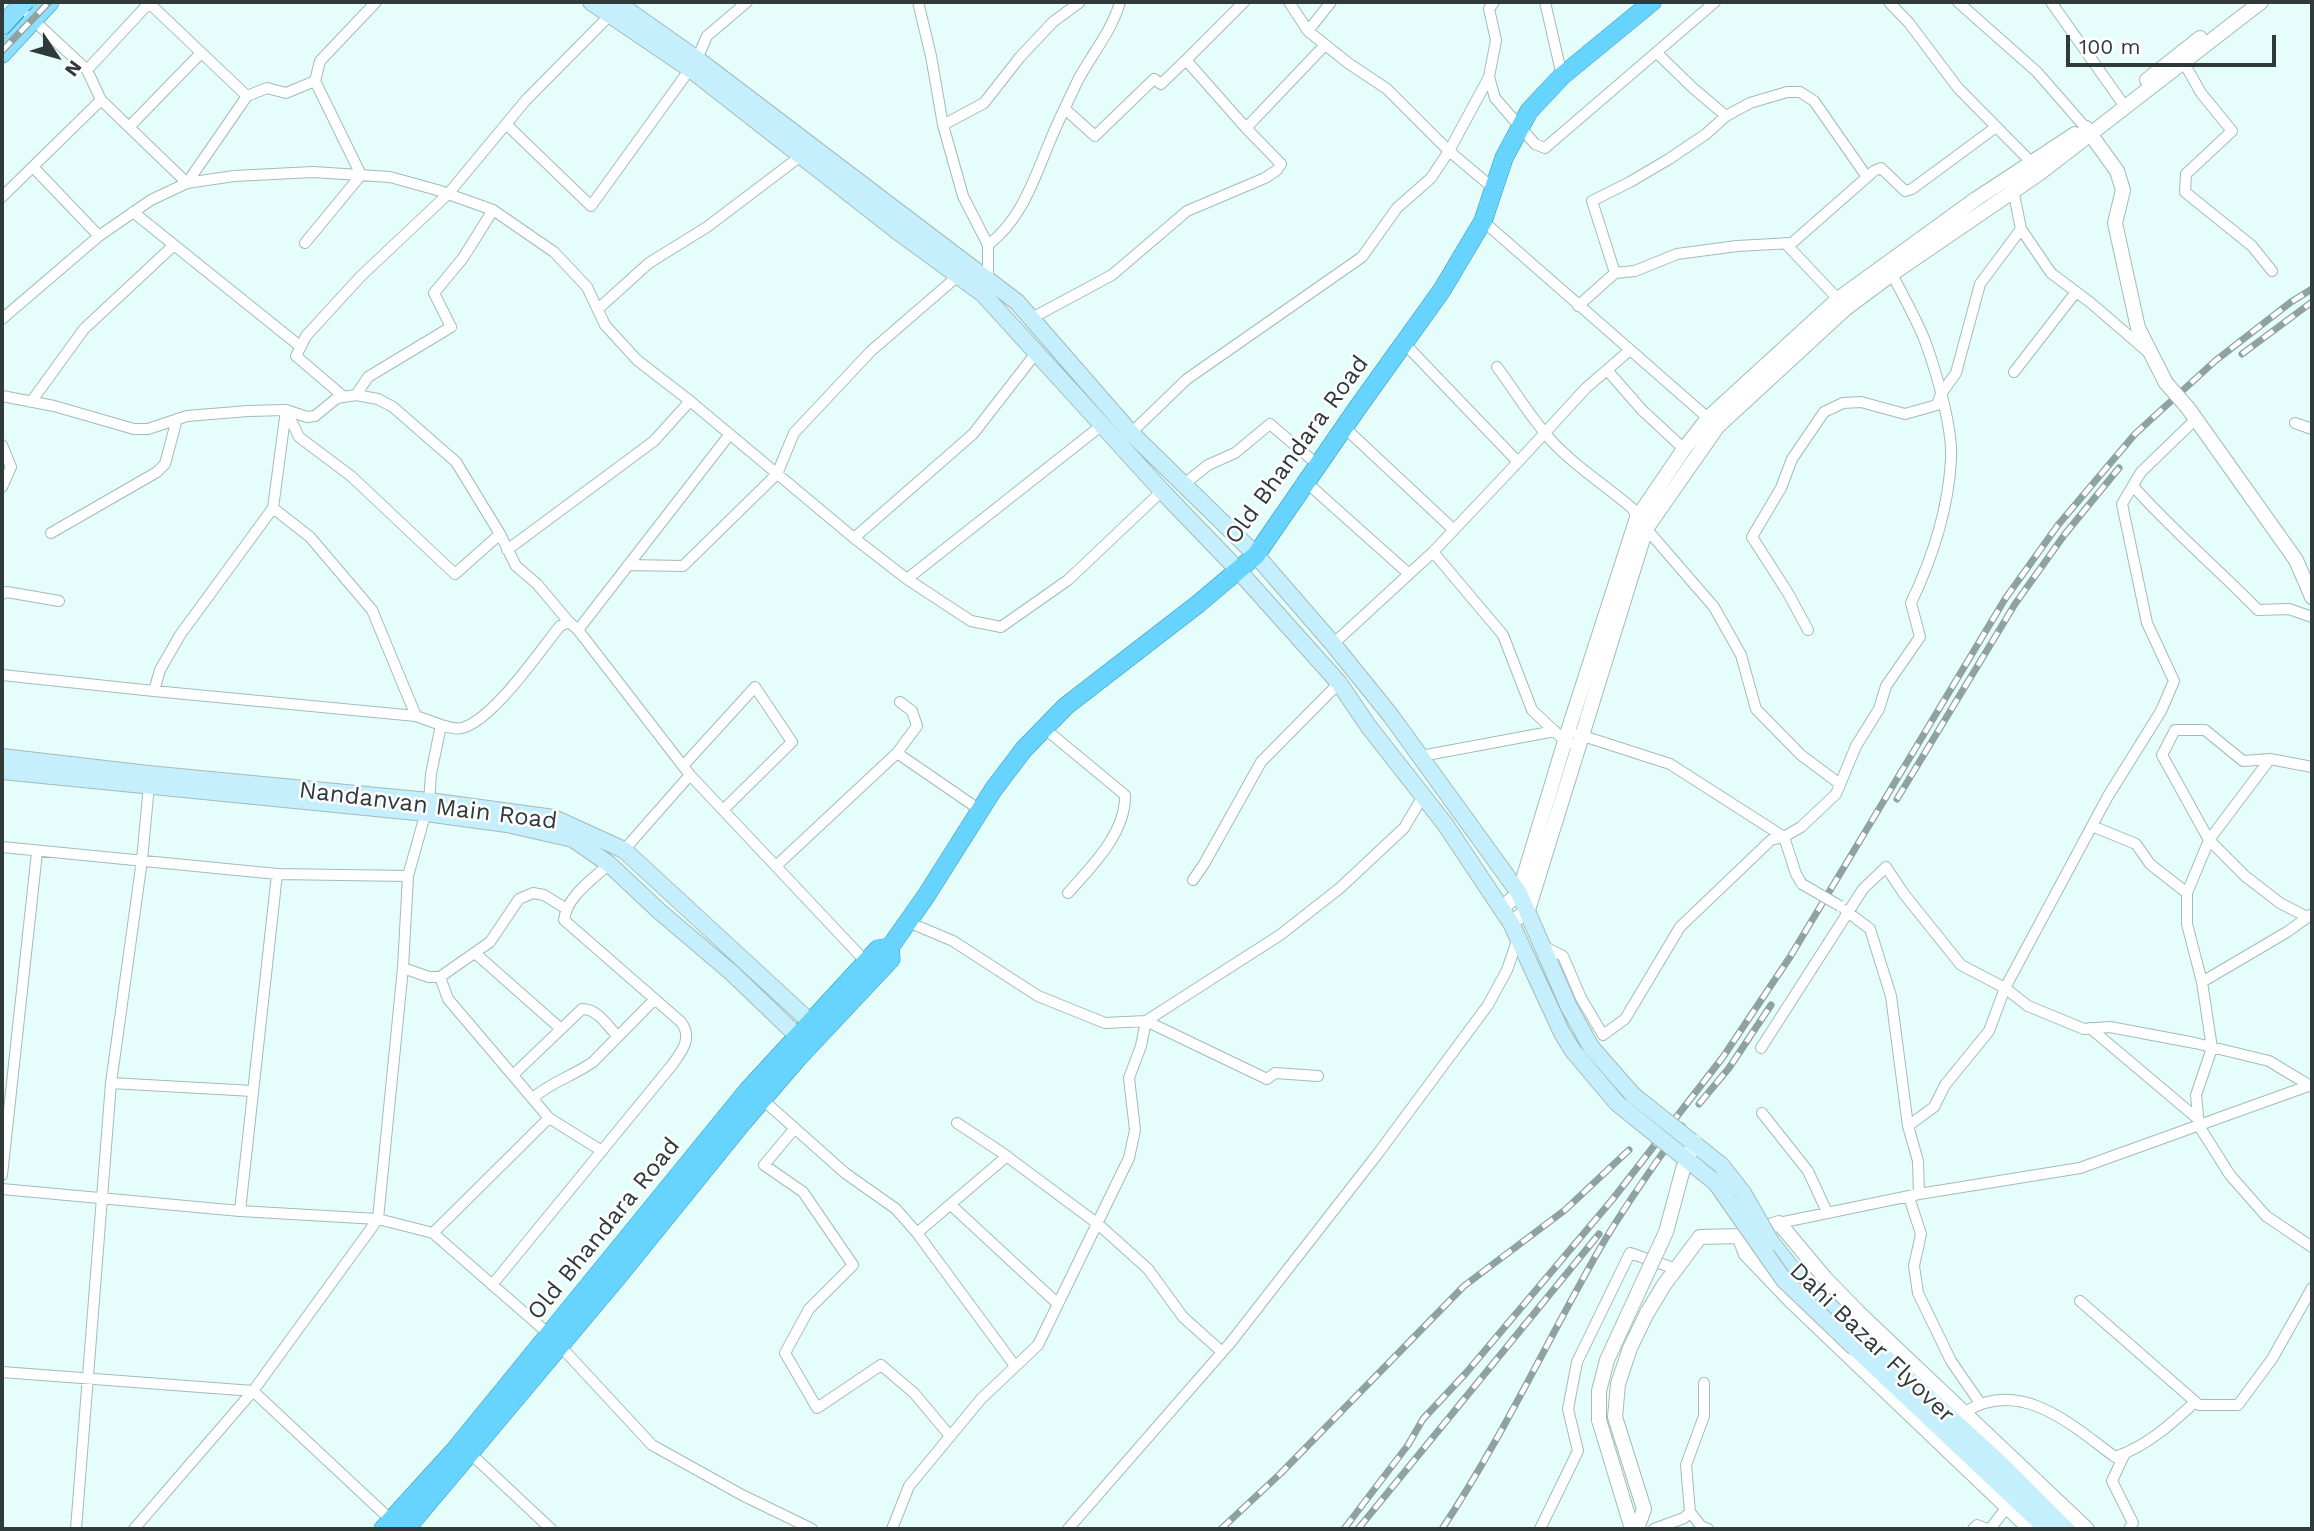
<!DOCTYPE html>
<html>
<head>
<meta charset="utf-8">
<style>
  body { margin:0 }
  #map { position:relative; width:2314px; height:1531px; overflow:hidden; background:#e5fefc; font-family:"Work Sans",sans-serif }
  canvas { display:block }
  .frame { position:absolute; inset:0; border:4px solid #303a39; pointer-events:none }
  .north { position:absolute; left:21px; top:21px; width:70px; height:70px; -webkit-text-stroke:5px #fff; paint-order:stroke; rotate:126deg; font-size:19px; font-weight:700; line-height:28px; text-align:center; color:#303a39 }
  .north::after { content:''; display:block; margin:auto; width:24px; height:32px; background:#303a39; clip-path:polygon(50% 0,100% 100%,50% 72%,0 100%) }
  .scale { position:absolute; left:2066px; top:35px; width:210px; height:32px; box-sizing:border-box; border:4px solid #303a39; border-top:0; padding-left:9px; font-size:21px; line-height:24px; white-space:nowrap; color:#303a39; -webkit-text-stroke:5px #fff; paint-order:stroke }
</style>
</head>
<body>
<div id="map">
<canvas width="2314" height="1531"></canvas>
<div class="frame"></div>
<div class="north">N</div>
<div class="scale">100 m</div>
</div>
<script>
const ctx = document.querySelector('canvas').getContext('2d');
ctx.lineJoin = 'round';
function trace(path, color, width, dash) {
  ctx.strokeStyle = color;
  ctx.lineWidth = width;
  ctx.lineCap = dash ? 'butt' : 'round';
  ctx.setLineDash(dash || []);
  ctx.stroke(path);
}
function label(font, color, halo, rows, align = 'center') {
  ctx.font = font + ' "Work Sans",sans-serif';
  ctx.lineWidth = 5;
  ctx.setLineDash([]);
  ctx.textBaseline = 'middle';
  ctx.strokeStyle = halo;
  ctx.fillStyle = color;
  for (const [text, x, y, turn = 0] of rows) {
    ctx.save();
    ctx.translate(x, y);
    ctx.rotate((+turn || 0) * Math.PI / 180);
    ctx.textAlign = isNaN(turn) ? turn : align;
    if (halo) ctx.strokeText(text, 0, 0);
    ctx.fillText(text, 0, 0);
    ctx.restore();
  }
}
const minor = new Path2D(`
  M918 2 931 56 943 125 963 196 988 245V278
  M1289 2 1308 31 1348 63 1387 89 1449 151 1493 188
  M1494 2 1489 9 1496 40 1489 77 1495 98 1535 144 1545 148 1715 2
  M1545 2 1562 76
  M1889 2 1909 23 1958 88 2032 163
  M1958 2 2037 72 2085 127
  M2051 2 2121 101
  M29 16 87 70 101 100
  M1308 31 1331 2
  M1657 53 1693 88 1726 116
  M697 59 707 36 747 2
  M1186 60 1244 2
  M2184 63 2201 93 2232 131 2186 174 2185 192 2252 246 2272 271
  M87 70 149 3 247 96
  M1065 109 1095 136 1154 79 1161 84 1186 60 1246 128 1325 45
  M506 124 591 206 690 69
  M943 125 984 103 1020 57 1053 22 1080 2
  M129 127 201 53
  M33 167 99 236
  M2011 185 2013 189 2021 229 2051 273 2091 303 2149 353
  M2 197 101 100 187 183 247 96 267 88 286 93 315 81
  M133 212 301 347
  M1483 221 1708 418
  M305 243 361 175 315 81 320 61 376 2
  M1785 243 1838 299
  M988 245C1022 219 1034 179 1050 141 1058 121 1068 102 1077 82 1091 55 1112 31 1120 2
  M1615 273 1592 201 1630 182 1669 159 1706 134 1726 116 1750 103 1787 92H1800L1814 101 1867 177
  M1578 306 1615 273 1635 271 1677 254 1737 246 1792 243 1874 171 1881 168 1905 191 1912 189 1996 127
  M598 309 649 263 707 227 802 155
  M1032 318 1112 275 1187 211 1265 178 1277 170 1281 164 1246 128
  M2 319 99 236 151 200 187 183 234 176 313 172 390 177 437 190 493 210 554 252 587 287 605 325 637 360 690 401 854 538 907 579 971 621 1001 627 1068 580 1162 491
  M1404 343 1518 462 1433 552
  M1497 367C1515 391 1529 415 1549 438 1573 465 1605 485 1633 509L1637 518 1714 607 1741 655 1756 709 1801 755 1840 784
  M1607 370 1642 410 1684 449
  M2014 372 2076 292
  M356 395 368 377 451 327 434 293 463 258 493 210
  M2 396 54 406 134 429H148L187 416 248 411 286 410 307 417 315 416 337 398 356 395 378 399 393 407 456 462 500 534 516 566 537 584 569 622
  M344 397 296 356 306 336 361 276 448 194 526 100 613 12
  M31 402 84 329 174 245
  M286 410 273 508 310 537 372 610 416 716 441 725
  M286 410 299 437 351 476 455 574 500 534
  M2295 423 2312 429
  M1344 427 1454 530
  M1131 433 1187 379 1362 257 1397 208 1431 178 1449 151 1489 77
  M2 445 11 467 2 487
  M1518 462 1586 388 1630 350
  M1306 482 1409 574
  M1183 485 1208 465 1235 453 1270 424 1318 465
  M2133 486C2172 530 2217 568 2258 610L2289 609 2312 617
  M273 508 180 635 160 670 154 691 416 716
  M51 533 157 472 165 464 177 419
  M854 538 973 434 1036 353
  M507 550 654 441 690 401
  M628 565 683 566 777 474 794 433 871 351 959 275
  M907 579 1102 425
  M2 594 7 592 59 601
  M578 630 730 434
  M1808 630 1788 593 1752 537 1781 488 1792 459 1824 412 1843 403 1861 402 1905 414 1937 405 1941 394 1956 373 1980 284 2021 229
  M1333 644 1433 552 1503 635 1532 710 1565 741 1571 743
  M2 675 154 691
  M900 702 912 711 917 726 897 753 980 810
  M1044 728 1125 795C1126 833 1092 866 1068 893
  M1577 734 1670 764 1784 837 1796 874 1802 884
  M1421 756 1555 731
  M683 766 755 687 792 742 723 810
  M2092 826 2136 844 2150 864 2187 893V924L2202 982
  M2 847 277 874 408 876
  M624 850 690 775 867 963
  M776 866 897 753
  M1193 880 1204 864 1261 762 1339 683
  M2187 893 2209 840 2270 759
  M1845 910 1870 929 1891 996 1908 1126 1918 1161 1919 1194
  M2312 914 2287 932 2202 982 2212 1048 2196 1095 2199 1126 2230 1175 2266 1216 2312 1247
  M2307 917 2280 903 2245 876 2209 840 2162 755 2175 730H2205L2243 761 2270 759 2312 767
  M1543 946 1563 956 1581 998 1603 1035 1625 1019 1680 927 1771 840 1784 837 1801 827 1836 794 1856 746 1879 709 1886 686 1920 637 1911 603C1933 557 1948 511 1951 460 1953 428 1936 371 1925 341 1916 318 1903 296 1892 274
  M475 953 561 1029
  M403 968 429 977H440L490 942 519 899 533 893 544 895 565 908
  M440 977 448 999 549 1118 602 1151
  M1146 1021 1280 935 1340 888 1404 828 1423 796
  M1146 1021 1267 1079 1275 1073 1318 1076
  M2090 1028 2198 1119
  M1761 1048 1863 889 1886 867 1904 894 1961 965 2005 988 2028 1006 2084 1029 2110 1027 2195 1043 2269 1061 2312 1087
  M513 1075 582 1009C598 1009 607 1025 617 1036
  M111 1083 253 1091
  M533 1098C551 1082 573 1076 593 1062L655 999
  M763 1100 845 1173 896 1209 917 1233 1007 1156
  M1762 1113 1808 1171 1827 1212
  M957 1123 1001 1152 1098 1224 1148 1269 1183 1317 1222 1352
  M1908 1126 1934 1107 1945 1085 1989 1031 2005 988 2108 796 2161 711 2174 681 2147 623 2122 504 2141 472 2196 419
  M795 1128 764 1165 803 1192 853 1265 809 1309 785 1353 817 1408 881 1365 914 1393 950 1436
  M2 1175 37 852
  M2 1189 240 1211 378 1219 433 1233 550 1335 652 1445 742 1495 812 1529
  M1909 1197 1921 1234 1914 1266 1918 1293 1951 1361 1980 1403
  M951 1205 1058 1304
  M240 1211 277 874
  M1779 1223 1919 1194 2080 1168 2308 1086
  M433 1233 549 1118
  M917 1233 1015 1366
  M492 1285 672 1065C682 1051 693 1038 681 1022L564 920C567 896 592 880 609 864
  M2080 1301 2199 1405H2238L2272 1359 2312 1288
  M2 1372 253 1391 391 1520
  M1965 1412C2020 1377 2072 1425 2115 1457 2147 1446 2170 1425 2195 1402
  M470 1453 551 1529
  M2125 1453 2112 1481 2133 1523 2129 1529
  M1690 1512 1701 1526 1708 1529
  M76 1529 111 1083 142 860 149 785
  M134 1529 253 1391 378 1219 403 968 408 876 429 801 431 774 441 725C448 727 456 730 462 728 493 720 539 652 560 626L569 622 578 630 690 775
  M892 1529 909 1486 981 1399 1038 1345 1129 1158 1135 1130 1129 1078 1141 1046 1146 1021 1105 1023 1038 996 953 941 908 922
  M1068 1529 1231 1342 1376 1156 1488 1005 1507 970 1518 938
  M1540 1529 1578 1451 1568 1409 1577 1362 1630 1253 1676 1269
  M1654 1529 1684 1518 1690 1512 1686 1465 1704 1416V1383
  M1973 1529 1977 1525 1987 1529
  M1990 1529 2007 1507`);
const tertiary = new Path2D(`
  M2147 80 2200 38
  M2086 128 2117 171 2123 190 2115 223 2138 328 2166 383
  M2188 408 2296 560 2312 597
  M1501 909 1519 893 1568 731 1637 518 1684 449 1708 418 1838 299 1976 199 2075 134
  M1511 923 1528 910 1646 529 1718 426 1845 309 1892 274 2040 173 2261 2
  M1739 1236 1746 1254 1791 1301 2030 1529
  M1599 1420 1632 1529
  M1637 1529 1644 1509 1615 1417 1618 1384 1630 1348 1647 1313 1664 1285 1700 1237 1739 1236 1779 1223 1825 1278 1858 1312 2087 1529`);
const secondary = new Path2D(`
  M591 2 690 69 897 231 983 294 1162 491 1238 570 1339 683 1369 727 1445 824 1511 923 1562 1033 1573 1051 1617 1103
  M616 2 697 59 1017 302 1131 433 1256 555 1333 644 1391 716 1519 893 1569 1007 1591 1047 1633 1095
  M2 757 148 774 429 801 554 818 624 850 818 1029
  M2 771 426 813 507 824 573 839 609 864 659 911 732 973 807 1045
  M1771 1242 1802 1281 2006 1469 2066 1529
  M1855 1348 2047 1529`);
const primary = new Path2D(`
  M2 26 24 2
  M2 54 50 2`);
const trunk = new Path2D(`
  M383 1529 454 1451 748 1090 878 949 890 947
  M406 1529 616 1279 743 1122 798 1058 891 959 890 947 926 896 993 790 1024 749 1066 706 1198 604 1256 555 1356 410 1442 290 1483 221 1504 158 1529 111 1562 76 1652 2`);
const rail = new Path2D(`
  M2 51 49 2
  M2242 354 2312 302
  M1897 799 2015 604 2065 534 2119 468
  M1699 1104 1729 1068 1771 1005
  M1221 1529 1280 1474 1464 1286 1565 1210 1629 1150
  M1344 1529 1408 1445 1423 1419 1466 1373 1612 1200 1723 1057 1790 957 2005 599 2058 525 2135 434 2215 361 2291 302 2312 289
  M1358 1529 1599 1234
  M1442 1529C1501 1440 1546 1343 1599 1250 1624 1207 1653 1166 1682 1126`);
const minorBridge = new Path2D(`
  M1802 884 1840 906`);
const tertiaryBridge = new Path2D(`
  M2166 383 2188 408
  M1599 1420V1391L1607 1360 1666 1232 1683 1169 1695 1142`);
const secondaryBridge = new Path2D(`
  M1633 1095 1721 1165 1743 1193 1771 1242
  M1617 1103 1716 1183 1784 1280 1855 1348`);
const streetNames = [
  ["Old Bhandara Road",1297,450,-54],
  ["Nandanvan Main Road",428,806,7],
  ["Old Bhandara Road",604,1229,-51],
  ["Dahi Bazar Flyover",1872,1343,44]
];
trace(minor, '#a3bbb9', 12);
trace(tertiary, '#a3bbb9', 16);
trace(secondary, '#a3bbb9', 18);
trace(primary, '#3a98b8', 19);
trace(trunk, '#3a98b8', 19);
trace(minor, '#fff', 10);
trace(tertiary, '#fff', 14);
trace(secondary, '#c6effe', 16);
trace(primary, '#8cdffe', 18);
trace(trunk, '#66d4fe', 18);
trace(rail, '#8fa1a0', 7);
trace(rail, '#fff', 4.5, [13]);
trace(minorBridge, '#a3bbb9', 12, []);
trace(tertiaryBridge, '#a3bbb9', 16, []);
trace(secondaryBridge, '#a3bbb9', 18, []);
trace(minorBridge, '#fff', 10);
trace(tertiaryBridge, '#fff', 14);
trace(secondaryBridge, '#c6effe', 16);
label('24px', '#303a39', '#fff', streetNames);
</script>
</body>
</html>
